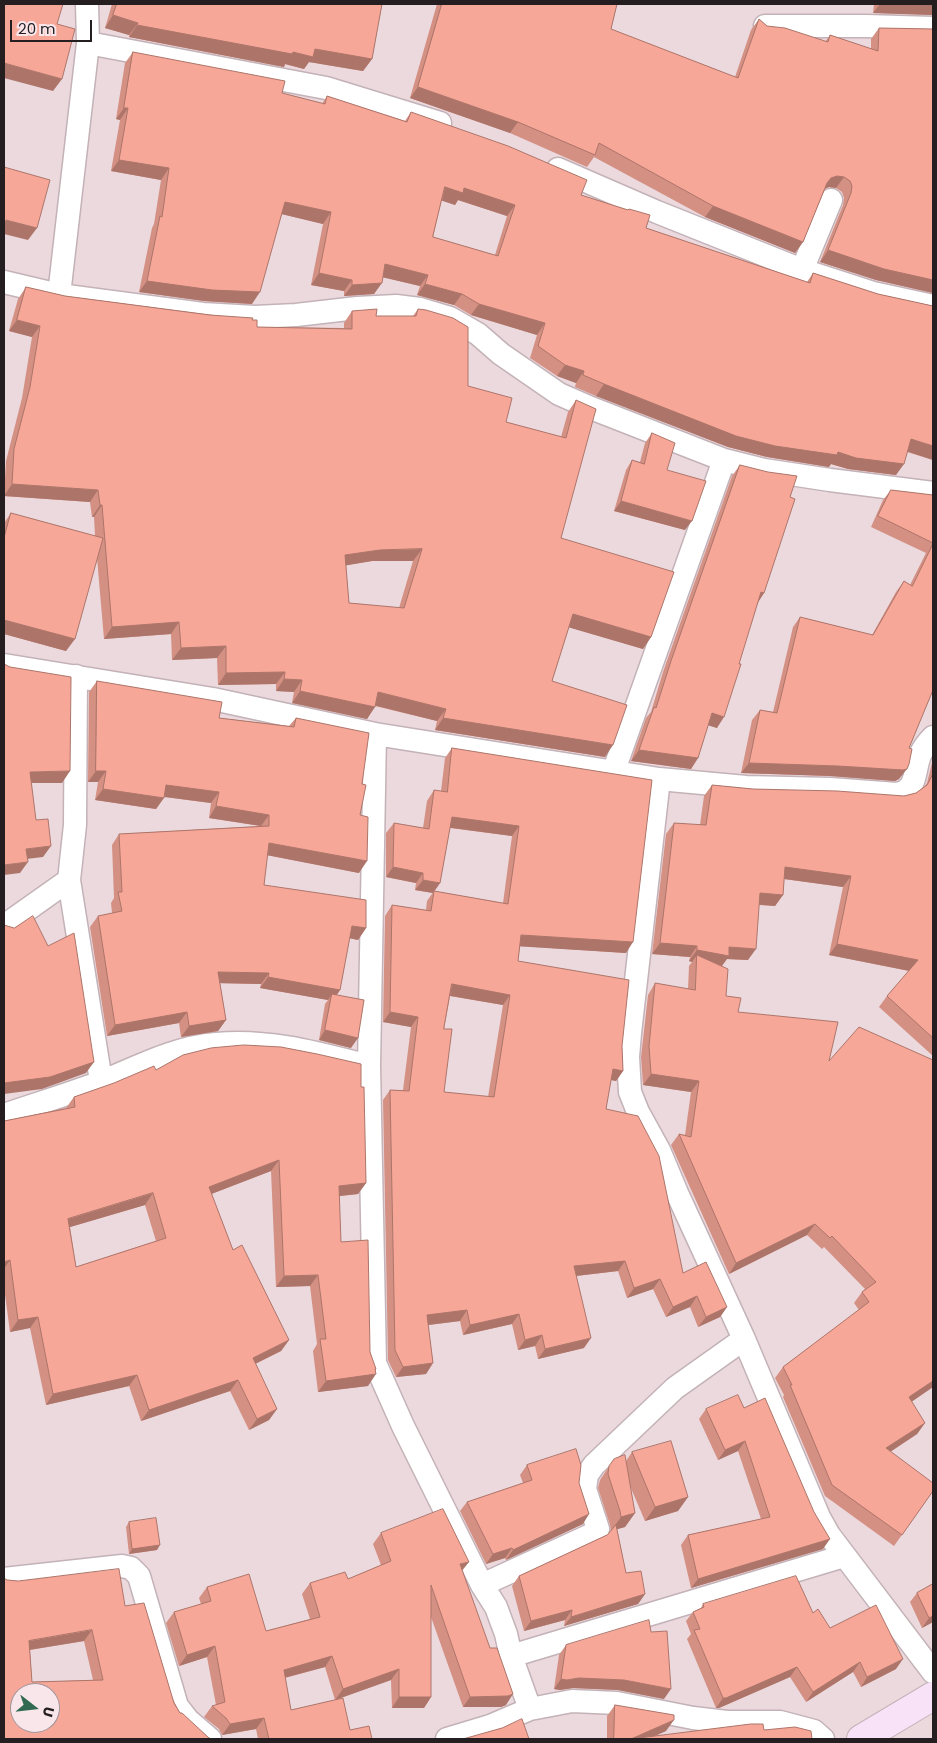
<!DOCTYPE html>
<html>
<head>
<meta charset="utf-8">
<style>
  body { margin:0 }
  #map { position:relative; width:937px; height:1743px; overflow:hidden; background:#ebd9de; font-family:Poppins,sans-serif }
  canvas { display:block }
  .frame { position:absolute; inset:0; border:5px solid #241e20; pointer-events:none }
  .north { position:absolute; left:10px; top:1683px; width:50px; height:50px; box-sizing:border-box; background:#f8e6eb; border:1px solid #a3969a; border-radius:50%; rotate:106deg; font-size:14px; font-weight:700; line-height:20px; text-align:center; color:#241e20 }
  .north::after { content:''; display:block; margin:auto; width:18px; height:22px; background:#316a51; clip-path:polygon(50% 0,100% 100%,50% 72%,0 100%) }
  .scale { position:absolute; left:10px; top:20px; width:82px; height:22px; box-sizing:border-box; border:2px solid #241e20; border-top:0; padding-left:6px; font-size:15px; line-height:18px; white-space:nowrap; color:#241e20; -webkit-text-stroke:4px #f8e6eb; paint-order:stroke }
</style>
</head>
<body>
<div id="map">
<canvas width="937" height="1743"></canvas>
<div class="frame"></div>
<div class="north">U</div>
<div class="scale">20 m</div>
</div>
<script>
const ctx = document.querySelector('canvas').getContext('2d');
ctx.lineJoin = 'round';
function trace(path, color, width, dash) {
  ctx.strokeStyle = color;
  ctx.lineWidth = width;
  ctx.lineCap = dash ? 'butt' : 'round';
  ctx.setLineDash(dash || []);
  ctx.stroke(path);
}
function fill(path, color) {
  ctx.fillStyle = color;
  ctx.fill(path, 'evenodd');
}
const street = new Path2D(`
  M765 26H866L933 28
  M88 43 326 88 440 123
  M558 169 657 212 802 270
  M831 200 802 270 873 293 933 306
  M4 282 59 295 203 314 255 317 296 315 357 308 396 306 420 309 450 318 478 334 501 354 559 394 591 408 724 460 764 470 830 480 933 493
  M59 295 88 43 87 4
  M4 665 213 699 375 734 659 779 630 1033 628 1057 630 1092 638 1112 659 1150 677 1193 744 1339 819 1517 829 1535 933 1672
  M375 734 369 1066 375 1363 403 1426 482 1585 496 1607 506 1634 511 1656 530 1709
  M613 773 724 460
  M659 779 746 787 830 789 897 794C919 790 913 769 921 753 924 747 929 741 933 737
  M69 880 101 1081
  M4 926 69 880 75 825 76 676
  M4 1115C36 1104 69 1094 101 1082 138 1067 175 1047 216 1044 269 1039 318 1053 369 1066
  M4 1579 122 1566 131 1568 139 1576 177 1706 188 1720 210 1739
  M482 1585 595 1533 598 1529 585 1489 587 1475 594 1465 675 1388 744 1339
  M511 1656 844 1556
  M447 1739 490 1726 530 1709 572 1701 617 1703 693 1718 727 1722H780L814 1731 823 1739`);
const secondary = new Path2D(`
  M861 1739 933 1696`);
const wall = new Path2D(`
  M112 4H382L372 59 363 71 309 62 304 69 285 64 284 67 129 37V35L105 28Z
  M437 4H617L611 29 735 77 751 30 759 19 767 26 825 42 830 35 871 49V39L879 28 933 29V293L876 280 820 262 843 205 844 198 842 192 836 188 829 187 825 189 803 242 795 253 705 217 594 157 587 167 510 133 410 98Z
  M874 4H933V15L873 13Z
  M133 52 322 104 327 96 405 121 411 112 581 195 628 210 629 209 646 228 807 282 813 273 878 294 933 306V460L907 452 896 475 848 469 831 464 829 467 767 457 728 447 596 396 575 387 576 383 557 376 530 358 537 335 471 315 454 305 417 295 420 286 383 277 374 294 344 296V291L311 285 323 224 282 214 252 304 204 301 139 292 152 228 154 224 161 180 111 171 120 120 116 119 125 63ZM441 200 455 205 458 200 507 216 495 255 433 237Z
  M26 287 65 296 252 320 257 327 344 328V323L352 311 376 316H413L418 309 468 386 506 422 561 437 568 412 576 400 561 538 651 637 643 649 569 627 552 681 605 757 435 730 437 721 375 706 367 719 292 703 294 692 276 691V684L218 685 217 658 172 660 171 634 104 639 97 558 66 651 4 634V523L11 513 95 536 94 517H92L90 502 4 496 6 461 22 398 32 337 9 331 18 299ZM372 561H413L399 608 349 603 346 565Z
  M652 433 667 470 685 530 614 511 626 470 632 460 640 462 645 443Z
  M740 465 790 497 764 593 758 602 717 728 708 725 698 758 691 769 631 761 646 718 651 712 663 672 732 476Z
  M891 490 933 495V690L909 748 899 779 895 781 830 776 741 773 752 720 760 710 773 712 793 627 800 617 872 635 896 592 904 581 910 585 926 553 871 527 883 500Z
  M97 681 219 718 289 726 296 718 362 784 360 815 359 873 267 855 264 885 366 928 358 940 349 938 340 990 337 995 351 1048 319 1040 325 1004 328 1000 260 988 261 984 220 983 226 1020 218 1031 181 1037 179 1023 107 1036 90 927 98 916 112 913 111 903 114 898 112 845 119 834 261 826 209 818 211 803 164 797 156 809 95 800 98 782H88L89 692Z
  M452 748 626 953 520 946 518 961 622 1046 623 1071 616 1081 611 1080 606 1109 683 1273 727 1307 720 1317 698 1327 690 1307 666 1317 653 1289 627 1298 618 1271 576 1276 584 1348 538 1359 535 1346 518 1350 512 1324 463 1335 460 1321 428 1325 433 1363 426 1374 396 1377 388 1360 383 1100 390 1090H403L411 1027 383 1022 385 916 392 905 426 910 427 901 434 891 503 903 512 836 450 828 440 883 433 893 415 890 416 883 386 877V833L394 823 423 828 427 801 434 790 441 791 445 758ZM450 996 503 1005 488 1097 444 1092V1029Z
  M933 759V1056L879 1007 887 996 909 971 829 955 843 887 784 879 783 895 775 906 759 905 748 960 727 959 722 966 726 996 738 1012 829 1061 933 1060V1387L911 1402 925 1423 917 1434 890 1452 933 1491 894 1546 825 1496 783 1397 784 1395 775 1378 783 1367 859 1310 854 1303 862 1292 865 1289 824 1247 822 1249 807 1235 729 1274 671 1145 679 1134 685 1135 691 1092 643 1085 641 1057 648 995 655 983 688 989 689 966 692 962 689 961 690 957 652 954 666 834 674 823 700 825 704 796 712 785 753 789 904 796 916 793 924 787 927 783Z
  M156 1070 361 1087 366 1183 358 1194 339 1196 341 1242 375 1371 368 1386 318 1392 313 1351 317 1344 310 1286 276 1287 271 1171 211 1194 233 1250 289 1340 281 1351 255 1364 277 1409 269 1420 249 1430 230 1391 141 1421 129 1386 46 1405 30 1328 10 1332 4 1287V1121L66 1108 74 1097ZM145 1205 156 1241 76 1267 70 1227Z
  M744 1408 823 1549 691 1588 681 1545 688 1535 761 1519 738 1451 718 1460 699 1419 706 1409Z
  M632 1452 688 1497 678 1511 645 1521 630 1486 635 1513 625 1527 617 1529 626 1573 645 1594 638 1604 564 1626 565 1620 524 1631 512 1586 519 1576 607 1535 611 1531 610 1525 598 1488 600 1480 614 1459 626 1461Z
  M527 1465 583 1524 506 1560 505 1558 486 1564 460 1511 467 1502 523 1483 520 1475Z
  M129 1522 157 1550 129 1554 126 1527Z
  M381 1533 462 1571 506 1705 501 1707H463L431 1617V1697L424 1708H392L391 1680 335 1700 325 1667 285 1678 291 1710 350 1730 372 1739H258L256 1729 222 1735 219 1729 204 1717 212 1706 216 1705 207 1657 179 1666 166 1623 174 1612 201 1604 199 1598 207 1587 266 1631 310 1619 302 1594 310 1583 348 1579 381 1565 373 1544Z
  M7 1580 125 1606 180 1713 209 1738 4 1739ZM84 1641 93 1680 32 1682 30 1650Z
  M933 1584V1622L922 1628 910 1602 917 1593Z
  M703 1604 813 1613 830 1628 896 1669 861 1687 853 1672 806 1702 790 1677 719 1708H716L687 1639 691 1634 686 1621 693 1612 701 1608Z
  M651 1632 664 1699 618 1690 573 1688 560 1690 554 1689 559 1655 566 1645Z
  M615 1705 666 1731 655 1736 764 1730 812 1739H607V1716Z`);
const shadedWall = new Path2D(`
  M880 4H933V15L873 13Z
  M113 15 138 23 129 35 105 28Z
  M137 25 293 52 315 49 372 59 363 71 309 62 304 69 285 64 284 67 129 37Z
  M4 63 62 79 53 91 4 78Z
  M418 87 518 122 510 133 410 98Z
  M124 108H128L120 120 116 119Z
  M119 160 169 168 161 180 111 171Z
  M837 176 844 177 836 188 829 187 823 189 831 178Z
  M445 187 464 188 515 205 507 216 458 200 455 205 437 199Z
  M285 202 331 212 323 224 277 213Z
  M713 206 803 242 795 253 705 217Z
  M6 220 37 228 28 240 4 234V223Z
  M828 250 933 280V293L876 280 820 262Z
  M385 264 428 275 420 286 377 276Z
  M319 273 352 280 344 291 311 285Z
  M147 281 260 292 252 304 204 301 139 292Z
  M382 283 374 294 344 296 352 285Z
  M425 284 462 294 454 305 417 295Z
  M479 304 545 323 537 335 471 315Z
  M17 320 40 326 32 337 9 331Z
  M565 365 584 371 576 383 557 376Z
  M604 384 838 452 904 464 896 475 848 469 831 464 829 467 767 457 728 447 596 396Z
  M911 439 933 446V460L903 450Z
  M12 484 98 490 90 502 4 496Z
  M621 501 692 521 685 530 614 511Z
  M100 505H102L94 517H92Z
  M422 549 413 561H372L337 567 345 555 380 550Z
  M761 592 764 593 757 604Z
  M573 614 651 637 643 649 564 626Z
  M4 620 75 639 66 651 4 634Z
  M179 622 171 634 104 639 112 627Z
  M226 646 217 658 172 660 181 648Z
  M285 672 276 684 218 685 226 673Z
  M284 679 302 680 294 692 276 691Z
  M300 691 375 707 367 719 292 703Z
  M378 692 446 709 437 721 369 704Z
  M712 713 724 717 717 728 704 724Z
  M443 718 613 745 605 757 435 730Z
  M639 750 698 758 691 769 631 761Z
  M749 763 838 766 907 769 899 779 895 781 830 776 741 773Z
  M70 771 62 783H22L30 772Z
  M96 771H106L98 782H88Z
  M166 785 219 792 211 803 158 796Z
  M103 789 164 798 156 809 95 800Z
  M216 806 269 815 261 826 209 818Z
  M452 817 519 826 512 836 445 827Z
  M269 843 367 861 359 873 261 854Z
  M51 846 43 857 18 860 26 849Z
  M28 862 20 873 4 875V865Z
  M393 867 423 873 416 883 386 877Z
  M785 867 851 876 843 887 777 878Z
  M423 880 440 883 433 893 415 890Z
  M760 893 783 895 775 906 752 904Z
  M352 926 366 928 358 940 344 937Z
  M521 935 633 942 626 953 514 946Z
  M660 943 697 946 690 957 652 954Z
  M837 944 918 960 910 971 829 955Z
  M729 947 756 949 748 960 727 959 721 967 697 955 692 962 689 961 697 950Z
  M218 972 269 973 261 984 211 983Z
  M268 977 340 990 332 1001V994L328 1000 260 988Z
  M452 984 510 995 503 1005 445 995Z
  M187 1012 179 1023 107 1036 115 1025Z
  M390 1012 418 1017 411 1027 383 1022Z
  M226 1020 218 1031 181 1037 189 1026Z
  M325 1030 358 1038 351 1048 319 1040Z
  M94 1062 86 1073 42 1089 4 1094V1083Z
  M613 1069 623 1071 616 1081 606 1079Z
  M651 1074 699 1081 691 1092 643 1085Z
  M279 1160 271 1171 201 1198 209 1187Z
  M366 1183 358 1194 331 1197 339 1186Z
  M153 1193 145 1205 60 1230 68 1219Z
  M815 1224 807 1235 729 1274 736 1263Z
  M10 1260 4 1269V1262Z
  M625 1261 618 1271 567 1277 574 1266Z
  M318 1275 310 1286 276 1287 284 1276Z
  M660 1279 653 1289 627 1298 634 1288Z
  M697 1296 690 1307 666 1317 673 1307Z
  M727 1307 720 1317 698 1327 706 1317Z
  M467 1310 460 1321 420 1326 427 1315Z
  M519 1314 512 1324 463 1335 470 1325Z
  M38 1317 30 1328 10 1332 18 1320Z
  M542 1335 535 1346 518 1350 525 1340Z
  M591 1338 584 1348 538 1359 545 1349Z
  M289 1340 281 1351 245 1369 253 1358Z
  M433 1363 426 1374 396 1377 403 1367Z
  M375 1369H376L372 1375 376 1374 368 1386 318 1392 326 1381Z
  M137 1375 129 1386 46 1405 53 1394Z
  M238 1380 230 1391 141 1421 149 1410Z
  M933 1381V1387L901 1409 909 1397Z
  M277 1409 269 1420 249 1430 257 1419Z
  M925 1423 917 1434 878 1460 886 1448Z
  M745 1441 738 1451 718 1460 725 1450Z
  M688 1497 678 1511 645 1521 655 1507Z
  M635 1513 625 1527 611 1531 621 1517Z
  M589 1514 583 1524 506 1560 513 1550Z
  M830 1539 823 1549 691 1588 698 1579Z
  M160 1545 157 1550 129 1554 132 1549Z
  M512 1548 505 1558 486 1564 493 1554Z
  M469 1562 461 1572 460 1564Z
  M645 1594 638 1604 564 1626 571 1617Z
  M572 1610 565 1620 524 1631 531 1621Z
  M933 1616V1622L922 1628 929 1618Z
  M92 1630 84 1641 22 1651 29 1641Z
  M215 1646 207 1657 179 1666 187 1655Z
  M332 1656 325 1667 276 1680 284 1670Z
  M903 1659 896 1669 861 1687 867 1677Z
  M860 1662 853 1672 806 1702 813 1692Z
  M797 1667 790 1677 719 1708H716L723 1698Z
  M399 1669 391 1680 335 1700 343 1689Z
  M579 1678 624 1680 671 1689 664 1699 618 1690 573 1688 560 1690 554 1689 561 1679Z
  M513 1694 506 1705 501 1707H463L470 1697Z
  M399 1697H431L424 1708H392Z
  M264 1718 256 1729 222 1735 230 1724Z
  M674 1720 666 1731 648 1739H631Z`);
const building = new Path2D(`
  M4 4H63L57 24 75 29 62 79 4 63Z
  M117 4H382L372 59 315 49 313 57 293 52 292 54 137 25 138 23 113 15Z
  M442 4H617L611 29 738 78 759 19 767 26 785 28 828 42 830 35 878 51 879 28 933 29V280L884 269 828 250 851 193 852 186 850 181 844 177 837 176 831 178 827 183 803 242 713 206 599 143 595 155 518 122 418 87Z
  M133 52 285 81 282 93 325 104 327 96 407 122 411 112 508 146 587 180 581 195 628 210 629 209 650 215 646 228 810 283 813 273 878 294 933 306V446L911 439 904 464 856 458 838 452 837 455 775 446 736 436 604 384 583 375 584 371 565 365 538 346 545 323 479 304 462 294 425 284 428 275 385 264 382 283 352 285V280L319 273 331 212 285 202 260 292 212 290 147 281 160 216 162 217 169 168 119 160 128 108H124ZM445 187 463 193 464 188 515 205 498 256 433 237Z
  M4 167 50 180 37 228 6 220 4 228Z
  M26 287 65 296 210 315 253 318 252 320H257V327L352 329V311L377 309 376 316H416L418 309 426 310 453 318 468 327V386L512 398 506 422 566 438 576 400 596 409 561 538 674 572 651 637 573 614 552 681 627 705 613 745 443 718 446 709 378 692 375 707 300 691 302 680 284 679 285 672 226 673V646L181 648 179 622 112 627 102 505H100L98 490 12 484 14 449 30 387 40 326 17 320ZM422 549 404 608 349 603 345 555 380 550Z
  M652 433 675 443 667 470 706 481 692 521 621 501 632 460 644 464Z
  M740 465 768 472 797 476 790 497 795 499 764 593 761 592 739 664H741L724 717 712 713 698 758 639 750 654 707 656 708 671 661Z
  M891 490 933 495V543L878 516Z
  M11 513 103 538 75 639 4 620V538Z
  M933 544V690L909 748 912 749 909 764 907 769 903 770 838 766 749 763 760 710 777 713 800 617 873 635 904 581 912 586Z
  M4 664 10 667 71 677 70 771 30 772 36 820 48 819 51 846 26 849 28 862 4 865Z
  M97 681 222 702 219 718 294 727 296 718 369 733 362 784 366 785 360 815 368 817 367 861 269 843 264 885 366 900V928L352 926 340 990 268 977 269 973 218 972 226 1020 189 1026 187 1012 115 1025 98 916 122 911 118 892H122L119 834 269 826V815L216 806 219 792 166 785 164 798 103 789 106 771H96Z
  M452 748 652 780 633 942 521 935 518 961 629 980 622 1046 623 1071 613 1069 606 1109 638 1116 659 1156 683 1273 706 1262 727 1307 706 1317 697 1296 673 1307 660 1279 634 1288 625 1261 574 1266 591 1338 545 1349 542 1335 525 1340 519 1314 470 1325 467 1310 427 1315 433 1363 403 1367 395 1350 390 1090 409 1091 418 1017 390 1012 392 905 431 911 434 891 508 904 519 826 452 817 440 883 423 880V873L393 867 394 823 429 829 434 790 447 792ZM452 984 510 995 494 1097 444 1092 452 1029H444Z
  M933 774V1038L887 996 918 960 837 944 851 876 785 867 783 895 760 893 756 949 729 947V956L697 950V946L660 943 674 823 706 825 712 785 753 789 837 791 904 796 916 793 927 785Z
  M33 916 48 946 74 933 94 1062 50 1077 4 1083V925L14 928Z
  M697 955 728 969 726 996 741 998 738 1012 838 1022 829 1061 859 1027 933 1060V1381L909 1397 925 1423 886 1448 933 1483V1491L902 1535 832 1485 790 1385H792L783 1367 869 1302 862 1292 876 1282 832 1236 830 1238 815 1224 736 1263 679 1134 691 1137 699 1081 651 1074 649 1046 655 983 695 990Z
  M332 994 364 1000 358 1038 325 1030Z
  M244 1045 281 1047 317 1054 361 1064V1087H364L366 1183 339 1186 341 1242 368 1240 370 1352 376 1369H375L376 1374 326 1381 320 1339H326L318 1275 284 1276 279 1160 209 1187 233 1250 242 1245 289 1340 253 1358 277 1409 257 1419 238 1380 149 1410 137 1375 53 1394 38 1317 18 1320 10 1260 4 1262V1121L75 1107 74 1097 114 1083 154 1066 156 1070 183 1055 211 1048ZM153 1193 166 1238 76 1267 68 1219Z
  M738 1395 744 1408 765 1398 814 1512 830 1539 698 1579 688 1535 770 1517 745 1441 725 1450 706 1409Z
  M671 1441 688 1497 655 1507 632 1452Z
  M576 1449 581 1465 579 1483 589 1514 513 1550 512 1548 493 1554 467 1502 532 1480 527 1465Z
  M625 1455 635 1513 621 1517 620 1511 608 1474 609 1466 614 1459Z
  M443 1509 469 1562 460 1564 490 1648H497L513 1694 508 1696 470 1697 431 1585V1697H399V1669L343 1689 332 1656 284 1670 291 1710 343 1698 350 1730 369 1726 372 1739H269L264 1718 230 1724 226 1718 212 1706 225 1702 215 1646 187 1655 174 1612 211 1601 207 1587 249 1574 266 1631 320 1617 310 1583 345 1572 348 1579 391 1561 381 1533Z
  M156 1518 160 1545 132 1549 129 1522Z
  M616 1525 626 1573 641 1571 645 1594 571 1617 572 1610 531 1621 519 1576 607 1535Z
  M119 1569 125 1606 144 1603 174 1703 180 1713H182L209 1738 212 1739H4V1578L7 1580 18 1581ZM92 1630 103 1680 32 1682 29 1641ZM20 1693H50V1723H20Z
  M796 1576 813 1613 818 1609 830 1628 876 1605 903 1659 867 1677 860 1662 813 1692 797 1667 726 1698H723L694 1630 700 1629 693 1612 704 1607 703 1604Z
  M933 1584V1616L929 1618 917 1593Z
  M649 1620 651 1632 667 1631 671 1689 624 1680 579 1678 567 1680 561 1679 566 1645Z
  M615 1705 674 1715V1720L631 1739H614Z
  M522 1719 529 1739H463L502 1728Z
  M751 1724H763L764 1730 795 1727 811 1731 812 1739H631Z`);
trace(street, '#c3b2b7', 25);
trace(secondary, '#c3b2b7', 30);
trace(street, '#fff', 22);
trace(secondary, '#f7e2f8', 28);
fill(wall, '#d49083');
fill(shadedWall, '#ad756a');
fill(building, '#f7a798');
trace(building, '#ad756a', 1);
</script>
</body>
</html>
